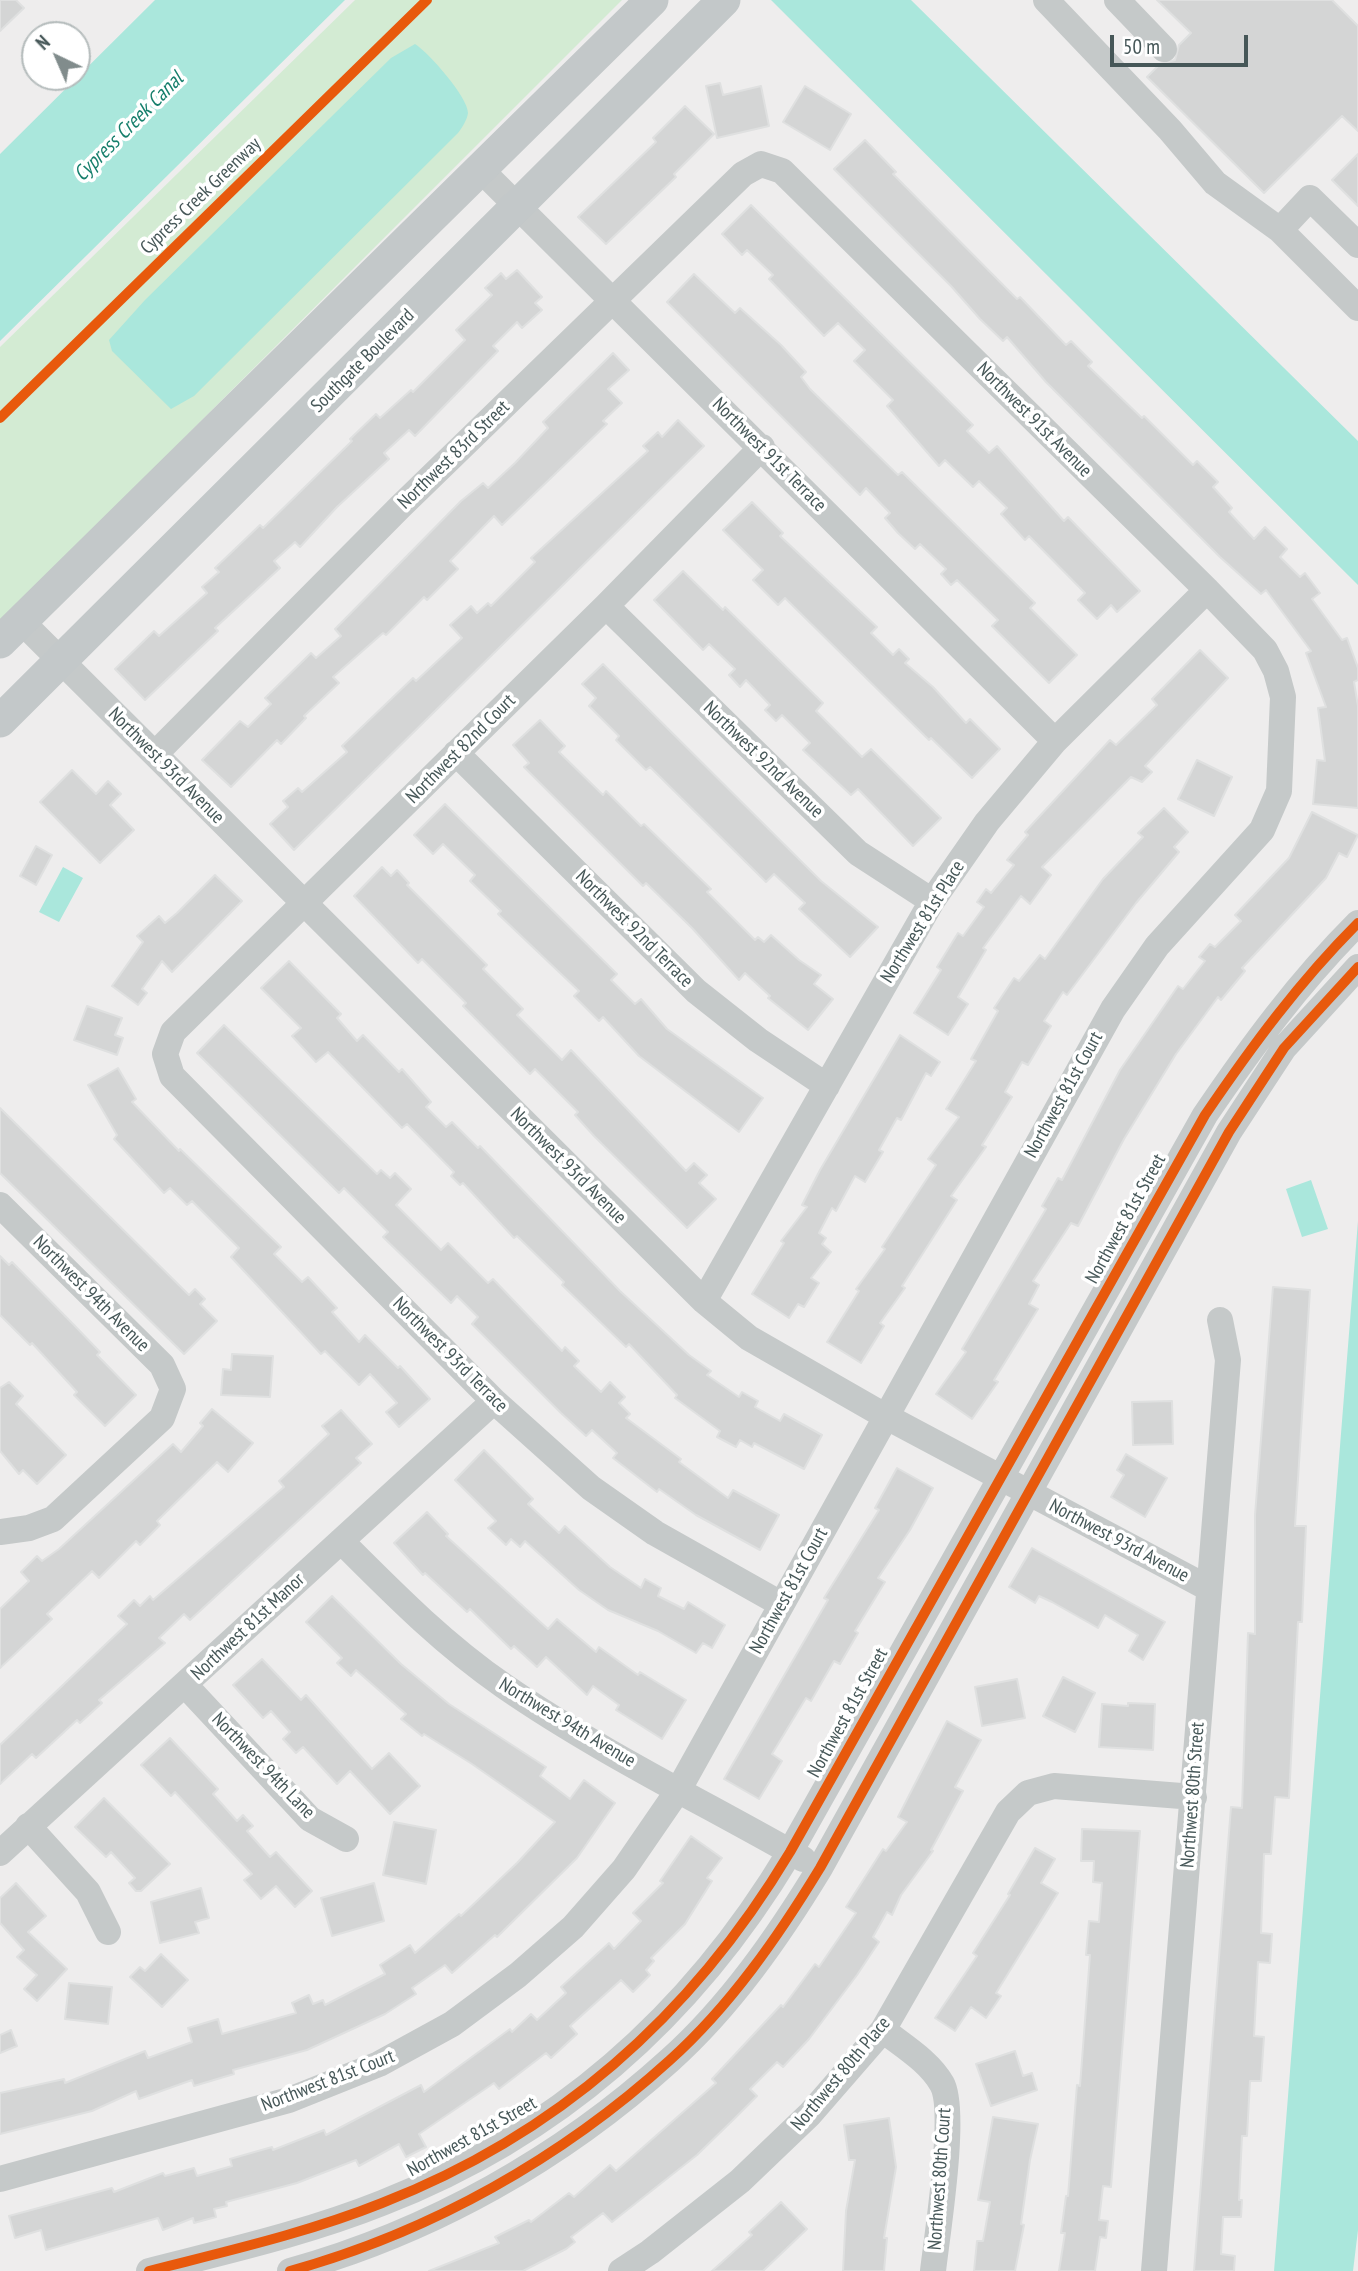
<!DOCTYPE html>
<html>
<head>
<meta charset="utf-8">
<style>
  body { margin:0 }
  #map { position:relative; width:1358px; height:2271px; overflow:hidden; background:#eeeded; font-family:"PT Sans Narrow",sans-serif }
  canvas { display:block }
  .north { position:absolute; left:21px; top:21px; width:70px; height:70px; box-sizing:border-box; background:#fff; border:2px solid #b5bcbc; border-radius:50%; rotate:316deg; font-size:19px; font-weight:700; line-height:28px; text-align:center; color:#465758 }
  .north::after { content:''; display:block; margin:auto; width:24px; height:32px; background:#818c8c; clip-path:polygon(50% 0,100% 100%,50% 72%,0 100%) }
  .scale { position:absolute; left:1110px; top:35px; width:138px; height:32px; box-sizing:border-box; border:4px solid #465758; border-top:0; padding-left:9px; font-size:21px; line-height:24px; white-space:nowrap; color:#465758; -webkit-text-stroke:5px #fff; paint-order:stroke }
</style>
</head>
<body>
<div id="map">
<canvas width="1358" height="2271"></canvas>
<div class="north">N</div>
<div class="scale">50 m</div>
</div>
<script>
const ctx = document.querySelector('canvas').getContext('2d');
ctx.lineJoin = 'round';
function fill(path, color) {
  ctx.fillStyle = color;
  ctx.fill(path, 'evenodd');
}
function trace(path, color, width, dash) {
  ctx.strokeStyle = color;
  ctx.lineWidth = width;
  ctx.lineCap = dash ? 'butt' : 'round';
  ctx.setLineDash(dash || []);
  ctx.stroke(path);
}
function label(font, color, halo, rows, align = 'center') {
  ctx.font = font + ' "PT Sans Narrow",sans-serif';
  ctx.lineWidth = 7;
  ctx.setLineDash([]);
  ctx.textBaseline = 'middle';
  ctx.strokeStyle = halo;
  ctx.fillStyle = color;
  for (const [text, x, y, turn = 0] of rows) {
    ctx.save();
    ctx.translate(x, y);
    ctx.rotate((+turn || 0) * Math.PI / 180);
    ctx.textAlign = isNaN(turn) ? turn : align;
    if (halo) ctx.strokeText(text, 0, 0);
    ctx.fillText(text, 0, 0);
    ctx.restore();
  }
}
const green = new Path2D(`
  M355 0H622L0 622V347Z`);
const water = new Path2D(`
  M155 0H345L0 341V154Z
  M771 0H911L1358 441V585Z
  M415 44C429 53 468 97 468 113 467 120 462 128 458 133L194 396 171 409 112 351 109 340 145 300 391 58Z
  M63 867 83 878 59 922 39 912Z
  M1311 1180 1328 1229 1302 1237 1286 1189Z
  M1358 1221V2230L1353 2271H1274Z`);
const building = new Path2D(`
  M0 0H16L24 8 0 31Z
  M1157 0H1332L1358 26V131L1342 116 1264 193 1147 77 1160 64 1175 60 1179 45 1191 33Z
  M720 83 723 95 761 86 769 126 717 138 706 86Z
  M805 86 851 114 830 150 783 122Z
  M685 106 714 134 674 174 676 177 606 244 578 217 656 142 653 138Z
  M865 140 896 172 893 174 1017 299 1020 297 1066 345 1071 341 1092 362 1088 366 1142 418 1144 416 1193 465 1197 461 1218 482 1213 487 1232 508 1229 512 1254 539 1265 527 1287 549 1280 557 1300 577 1305 573 1320 593 1312 599 1342 640 1347 638 1358 668V680L1354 682 1358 706V808L1313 804 1317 760 1325 761 1318 708 1326 707 1306 653 1311 651 1266 590 1261 594 1220 557 1046 382 1007 337 1003 341 980 319 951 286 834 169Z
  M1358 154V206L1332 180Z
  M751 205 973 425 967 431 989 453 997 446 1064 521 1068 517 1140 591 1117 612 1111 605 1097 619 1078 600 1085 593 1029 536 1025 540 1001 514 1007 508 979 481 973 487 945 460 939 466 887 406 893 400 854 361 865 350 838 323 824 336 769 279 773 275 747 250 742 255 722 234Z
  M517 270 542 297 535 303 542 310 522 328 517 322 493 346 498 351 415 436 409 430 384 453 389 459 337 507 300 547 295 542 274 561 280 568 215 628 218 631 145 700 115 669 154 631 159 636 207 593 202 587 219 572 215 568 260 525 263 528 352 441 350 439 376 414 380 418 411 390 413 392 465 340 456 330 492 295 485 288 501 273 506 279Z
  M694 274 735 313 740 308 781 345 806 372 801 377 810 389 898 475 902 472 1035 603 1030 608 1077 655 1049 683 992 626 998 620 957 580 951 585 941 574 946 569 920 544 915 549 898 533 885 518 890 513 866 488 860 495 667 302Z
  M613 353 629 370 608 389 622 403 603 421 607 424 502 525 494 516 450 561 458 569 427 600 424 597 386 635 383 633 333 677 339 683 304 716 306 718 281 744 277 740 231 787 202 760 240 721 248 727 271 704 265 698 311 653 316 658 341 636 335 629 461 501 483 483 488 488 515 463 548 428 543 422Z
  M678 420 704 446 294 850 270 824 288 807 283 801 298 788 302 792 347 752 342 746 413 678 416 681 462 638 450 625 471 606 477 613 488 603 491 606 535 562 531 558 648 451 643 446 658 432 662 437Z
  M752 502 783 533 780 536 877 627 871 633 893 655 899 649 909 659 905 663 933 687 966 723 970 719 1000 749 972 778 931 738 929 740 785 598 778 605 753 580 763 570 723 530Z
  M683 571 723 610 725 607 823 703 816 711 862 757 871 749 941 818 913 846 858 789 851 795 803 750 810 743 782 715 776 721 765 710 770 705 746 680 740 687 729 675 735 669 709 644 703 650 654 600Z
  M1200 650 1228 678 1145 766 1152 772 1142 782 1131 777 1042 867 1051 875 1030 904 1021 896 983 948 986 950 958 997 968 1004 948 1035 914 1013 941 970 937 967 958 933 963 936 984 907 977 902 986 889 991 893 1014 865 1007 860 1028 835 1025 832 1110 740 1116 745 1157 705 1152 699Z
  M603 664 821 881 878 927 850 957 799 909 805 903 774 874 766 882 650 767 646 770 616 740 619 736 589 706 596 698 582 684Z
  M540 720 565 746 559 752 603 795 606 791 641 826 644 824 711 889 707 892 755 940 758 937 764 942 771 935 799 960 821 975 814 984 833 999 808 1030 768 998 770 996 745 973 739 980 692 928 646 883 643 886 524 767 529 763 513 745Z
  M1197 760 1232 777 1214 816 1178 799Z
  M72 770 96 794 108 781 121 794 110 805 134 830 100 863 40 802Z
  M445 804 617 974 611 980 635 1004 641 999 667 1029 763 1098 739 1132 639 1056 603 1017 599 1021 574 996 579 991 498 914 501 911 470 881 475 875 443 844 433 854 414 835Z
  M1164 808 1188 832 1174 847 1179 852 1136 903 1067 995 1063 992 1044 1021 1051 1026 1028 1065 1022 1062 1005 1092 1012 1097 982 1145 986 1147 951 1196 957 1200 902 1286 905 1288 880 1323 884 1326 861 1363 827 1342 859 1291 856 1289 885 1249 882 1247 936 1165 928 1159 959 1117 946 1109 976 1061 971 1059 998 1011 994 1008 1014 978 1019 981 1040 955 1045 959 1103 879 1143 837 1138 833Z
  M1312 812 1358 835 1347 857 1339 853 1326 878 1242 968 1245 971 1221 1000 1218 997 1176 1054 1124 1139 1078 1226 1071 1223 1033 1281 1039 1285 1029 1304 1038 1309 994 1380 998 1382 972 1419 936 1394 966 1352 962 1349 1046 1209 1042 1206 1058 1178 1062 1180 1120 1070 1178 986 1183 989 1205 961 1199 957 1210 944 1215 947 1241 921 1235 915 1289 858Z
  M36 846 52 855 36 885 20 876Z
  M382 867 391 876 397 870 409 883 407 885 487 965 483 969 523 1009 517 1015 562 1060 571 1050 686 1171 694 1163 707 1175 699 1183 716 1199 687 1228 594 1136 575 1115 578 1112 535 1069 530 1074 463 1006 466 1003 422 959 418 963 354 896Z
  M215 875 242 901 172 972 162 961 142 989 147 993 138 1005 112 986 143 942 137 936 159 916 165 923 177 913Z
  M289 961 341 1014 337 1018 357 1041 363 1035 399 1072 402 1069 431 1102 426 1107 446 1127 452 1122 478 1148 480 1146 620 1291 689 1355 711 1371 707 1375 739 1397 742 1392 758 1401 755 1407 780 1421 784 1414 822 1435 804 1469 754 1443 752 1447 740 1440 736 1447 717 1437 720 1431 675 1398 677 1395 629 1344 626 1347 562 1285 564 1282 517 1236 514 1238 463 1183 460 1185 451 1176 454 1172 407 1124 402 1128 328 1052 316 1062 292 1036 301 1028 261 988Z
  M87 1006 122 1018 115 1035 123 1038 117 1055 74 1040Z
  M224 1025 377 1174 381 1170 390 1178 395 1173 411 1189 396 1205 441 1250 448 1243 488 1283 493 1279 562 1351 565 1347 579 1361 574 1366 601 1392 610 1382 625 1397 619 1403 630 1414 626 1418 681 1459 679 1462 728 1498 733 1490 779 1515 760 1550 696 1515 659 1489 657 1492 613 1458 617 1453 592 1430 586 1436 561 1413 472 1324 478 1317 457 1296 451 1303 383 1237 388 1232 344 1188 339 1193 197 1053Z
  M900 1035 940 1062 931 1076 926 1073 901 1120 897 1118 879 1150 883 1152 865 1182 855 1176 836 1211 832 1208 819 1233 826 1238 822 1244 831 1252 811 1278 819 1283 804 1307 798 1304 789 1318 752 1294 784 1243 781 1241 807 1207 802 1205 820 1170Z
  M118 1068 136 1099 132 1102 179 1151 180 1149 281 1247 274 1254 302 1282 308 1277 337 1308 332 1312 359 1342 365 1335 398 1368 400 1366 430 1399 399 1427 386 1412 397 1403 370 1374 359 1385 325 1351 321 1354 231 1257 239 1248 192 1201 187 1205 170 1188 164 1193 114 1139 117 1135 88 1085Z
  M0 1108 189 1295 195 1289 205 1299 200 1304 217 1321 184 1354 0 1173Z
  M0 1256 9 1265 12 1262 74 1325 100 1352 97 1355 136 1395 105 1426 74 1395 77 1392 32 1343 30 1345 0 1315Z
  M1273 1287 1310 1290 1295 1526H1306L1302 1622H1298L1289 1798 1275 1797 1271 1854H1264L1261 1933 1272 1934 1270 1963 1258 1962 1254 2036 1264 2037 1261 2081H1250L1247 2136H1242L1239 2200H1242L1241 2217H1223L1221 2254 1235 2256 1234 2271H1194L1231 1807 1242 1808 1248 1633 1255 1634V1515Z
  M232 1354 273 1356 270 1397 221 1395 223 1369 231 1370Z
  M9 1382 23 1396 16 1404 66 1455 37 1484 23 1470 19 1474 0 1451V1388Z
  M1172 1401 1173 1444 1133 1445 1132 1402Z
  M212 1409 253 1443 228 1472 217 1462 157 1521 160 1525 140 1545 136 1541 99 1578 92 1571 47 1614 52 1619 0 1668V1609L29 1581 21 1572 37 1556 42 1561 59 1549 173 1444 181 1452 203 1426 200 1423Z
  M341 1410 372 1444 356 1458 361 1463 190 1620 184 1614 159 1638 165 1643 99 1700 102 1703 80 1723 77 1720 36 1758 32 1754 0 1784V1745L127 1624 118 1616 134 1600 140 1606 150 1596 153 1600 284 1487 279 1481 329 1434 322 1426Z
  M484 1450 533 1499 528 1504 559 1533 565 1526 610 1567 641 1588 645 1579 661 1588 658 1596 684 1609 688 1602 725 1625 712 1648 703 1643 696 1653 658 1631 608 1610 579 1590 525 1541 520 1547 511 1539 506 1545 488 1528 496 1521 455 1480Z
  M1126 1454 1167 1478 1145 1517 1111 1497 1124 1475 1117 1470Z
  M897 1468 933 1488 910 1530 878 1578 885 1582 855 1631 858 1633 840 1664 834 1661 811 1701 806 1698 772 1754 782 1761 759 1799 724 1779 828 1600 824 1598 879 1510 875 1508Z
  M427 1512 448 1534 446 1536 548 1629 557 1619 596 1652 599 1647 638 1675 640 1672 686 1700 662 1739 616 1710 619 1705 593 1686 587 1695 546 1657 537 1667 514 1646 511 1649 470 1609 467 1612 425 1573 423 1575 394 1543Z
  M1032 1548 1165 1622 1143 1660 1129 1651 1138 1635 1105 1615 1098 1628 1052 1602 1039 1596 1035 1603 1009 1587Z
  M332 1596 401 1664 449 1704 546 1767 540 1776 570 1799 584 1780 615 1803 577 1858 497 1937 495 1935 452 1973 445 1965 412 1988 416 1994 385 2014 307 2050 233 2070 234 2074 194 2086 192 2080 139 2099 136 2091 92 2111 0 2134V2093L64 2079 65 2083 145 2051 148 2058 192 2042 188 2028 218 2019 222 2034 296 2013 292 2003 309 1995 313 2004 323 2000 325 2005 385 1974 380 1965 410 1945 415 1953 459 1914 461 1916 517 1863 555 1822 472 1764 424 1734 422 1736 401 1719 406 1714 356 1670 351 1676 337 1663 342 1658 306 1622Z
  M262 1659 301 1700 306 1695 372 1769 389 1753 420 1786 390 1814 350 1771 337 1784 303 1747 296 1753 283 1739 290 1732 271 1711 263 1718 233 1685Z
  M1063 1677 1095 1693 1075 1732 1043 1716Z
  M1017 1679 1025 1718 982 1726 975 1687Z
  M1128 1703 1155 1704 1153 1750 1099 1747 1102 1704 1128 1706Z
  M947 1721 981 1740 955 1787 963 1791 931 1850 933 1851 901 1895 892 1915 887 1912 873 1937 879 1942 857 1975 809 2039 783 2067 777 2062 750 2089 757 2096 733 2120 697 2155 612 2222 603 2213 571 2237 575 2242 566 2249 523 2271H429L499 2243 495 2237 529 2220 531 2222 569 2193 574 2197 610 2165 616 2171 716 2083 712 2079 781 2005 783 2007 815 1964 819 1967 856 1913 846 1907 883 1849 886 1851 907 1822 898 1817Z
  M170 1738 218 1789 213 1794 237 1821 243 1815 253 1826 247 1831 270 1857 276 1852 312 1891 295 1907 276 1886 261 1899 244 1880 252 1874 175 1792 171 1796 141 1765Z
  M104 1798 170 1864 141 1891H136L129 1883 135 1878 111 1852 106 1857 75 1827Z
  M394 1822 436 1830 426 1884 383 1875Z
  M1082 1829 1140 1831 1111 2187 1103 2186 1099 2220 1108 2221 1106 2238 1100 2237 1095 2271H1059L1065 2233H1061L1066 2196H1068L1077 2085 1080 2086 1090 1955H1086L1089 1921 1099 1922 1102 1883 1093 1882 1094 1861H1081Z
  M691 1836 722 1858 707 1878 712 1881 685 1924 651 1958 654 1961 646 1970 650 1975 633 1992 621 1980 570 2026 577 2034 551 2058 546 2053 499 2089 494 2083 419 2134 426 2147 406 2157 399 2144 359 2166 356 2160 297 2183 226 2202 227 2206 214 2209 216 2217 194 2223 193 2218 163 2230 158 2218 46 2250 41 2230 15 2238 9 2216 112 2188 114 2192 163 2173 165 2176 194 2168 197 2176 232 2166 230 2159 272 2147 273 2150 324 2130 326 2135 421 2085 424 2092 510 2029 512 2032 531 2014 537 2020 566 1993 561 1987 609 1943 614 1949 641 1921 633 1913 663 1883 660 1881Z
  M1035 1848 1055 1859 1041 1883 1058 1893 996 1993 1001 1996 986 2018 971 2007 955 2031 935 2018 977 1956 973 1953 1010 1895 1008 1894Z
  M16 1883 46 1916 28 1932 67 1969 37 2001 24 1989 37 1975 17 1957 24 1950 0 1923V1898Z
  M374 1883 384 1921 332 1936 321 1898Z
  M201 1888 209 1918 195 1922 199 1933 160 1943 151 1902Z
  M161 1954 188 1980 162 2007 130 1977 140 1967 145 1971Z
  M69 1983 112 1987 108 2024 65 2019Z
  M11 2030 17 2046 0 2053V2035Z
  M1015 2051 1023 2076 1032 2073 1037 2090 991 2106 976 2064Z
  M993 2117 1038 2124 1030 2160 1021 2224 1024 2225 1015 2271H974L977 2241H983L990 2202 978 2200Z
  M889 2118 896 2167 884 2238H887L884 2271H843L846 2211 855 2160H849L844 2125Z
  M781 2202 807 2229 763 2271H712L752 2235 749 2232Z`);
const minor = new Path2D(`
  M1046 0 1170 130 1215 183 1280 230 1358 308
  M1117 0 1164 49
  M481 170 1055 741
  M1280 230 1310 198 1358 245
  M762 447 606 606 173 1032 165 1054 172 1076 494 1401 591 1488 655 1533 781 1604
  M606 606 858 853 932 901
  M21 621 704 1301 749 1338 885 1416 1208 1588
  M456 753 696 991 758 1040 827 1086
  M0 1205 162 1365 173 1389 162 1418 53 1519 29 1528 0 1532
  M704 1301 932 901 987 822 1055 741 1207 590
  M341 1541C393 1593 443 1644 504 1686 598 1751 703 1802 803 1859
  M185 1685 310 1819 346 1839
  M28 1826 88 1892 108 1932
  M0 1853 494 1401
  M883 2030C903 2046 929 2061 942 2084 957 2111 937 2235 933 2271
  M0 2179 289 2100 379 2064 452 2024 518 1975 573 1927 624 1869 679 1789 1113 1009 1157 946 1262 830 1279 791 1283 697 1276 671 1265 650 1207 590 782 171 761 164 743 174 400 507 155 754
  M149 2271C227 2251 307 2233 382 2203 559 2134 693 2014 790 1852L1205 1115C1252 1046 1299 982 1358 923
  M290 2271C431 2232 562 2158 670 2060 730 2006 778 1937 820 1868L1229 1132 1284 1048 1358 967
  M621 2271 650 2252 740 2181 810 2114 883 2030 1008 1812 1028 1793 1054 1786 1194 1797
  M1154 2271 1228 1360 1220 1320`);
const major = new Path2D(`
  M0 642 652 0
  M0 721 724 0`);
const cycleway = new Path2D(`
  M0 418 427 0
  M149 2271C227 2251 307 2233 382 2203 559 2134 693 2014 790 1852L1205 1115C1252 1046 1299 982 1358 923
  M290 2271C431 2232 562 2158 670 2060 730 2006 778 1937 820 1868L1229 1132 1284 1048 1358 967`);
const streetNames = [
  ["Cypress Creek Greenway",201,196,-44],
  ["Southgate Boulevard",363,361,-45],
  ["Northwest 91st Avenue",1034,420,45],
  ["Northwest 83rd Street",454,455,-44],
  ["Northwest 91st Terrace",769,455,45],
  ["Northwest 82nd Court",461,749,-45],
  ["Northwest 92nd Avenue",763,760,44],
  ["Northwest 93rd Avenue",166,766,45],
  ["Northwest 81st Place",923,922,-58],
  ["Northwest 92nd Terrace",634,929,45],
  ["Northwest 81st Court",1064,1095,-61],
  ["Northwest 93rd Avenue",568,1166,45],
  ["Northwest 81st Street",1126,1219,-61],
  ["Northwest 94th Avenue",91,1294,45],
  ["Northwest 93rd Terrace",450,1355,45],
  ["Northwest 93rd Avenue",1119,1541,28],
  ["Northwest 81st Court",789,1591,-61],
  ["Northwest 81st Manor",248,1627,-43],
  ["Northwest 81st Street",848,1713,-61],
  ["Northwest 94th Avenue",567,1723,31],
  ["Northwest 94th Lane",263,1766,46],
  ["Northwest 80th Street",1193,1795,-86],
  ["Northwest 80th Place",841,2074,-50],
  ["Northwest 81st Court",328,2081,-21],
  ["Northwest 81st Street",472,2137,-29],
  ["Northwest 80th Court",940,2179,-86]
];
const waterNames = [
  ["Cypress Creek Canal",129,127,-45]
];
fill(green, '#d3ebd3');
fill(water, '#aae7dc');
fill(building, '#d4d5d5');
trace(building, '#dfe0e0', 2);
trace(minor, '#c5c9c9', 26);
trace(major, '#c3c8c9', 33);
trace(cycleway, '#e8590c', 10);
label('19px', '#465758', '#fff', streetNames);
label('italic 21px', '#167f6c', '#fff', waterNames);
</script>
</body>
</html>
